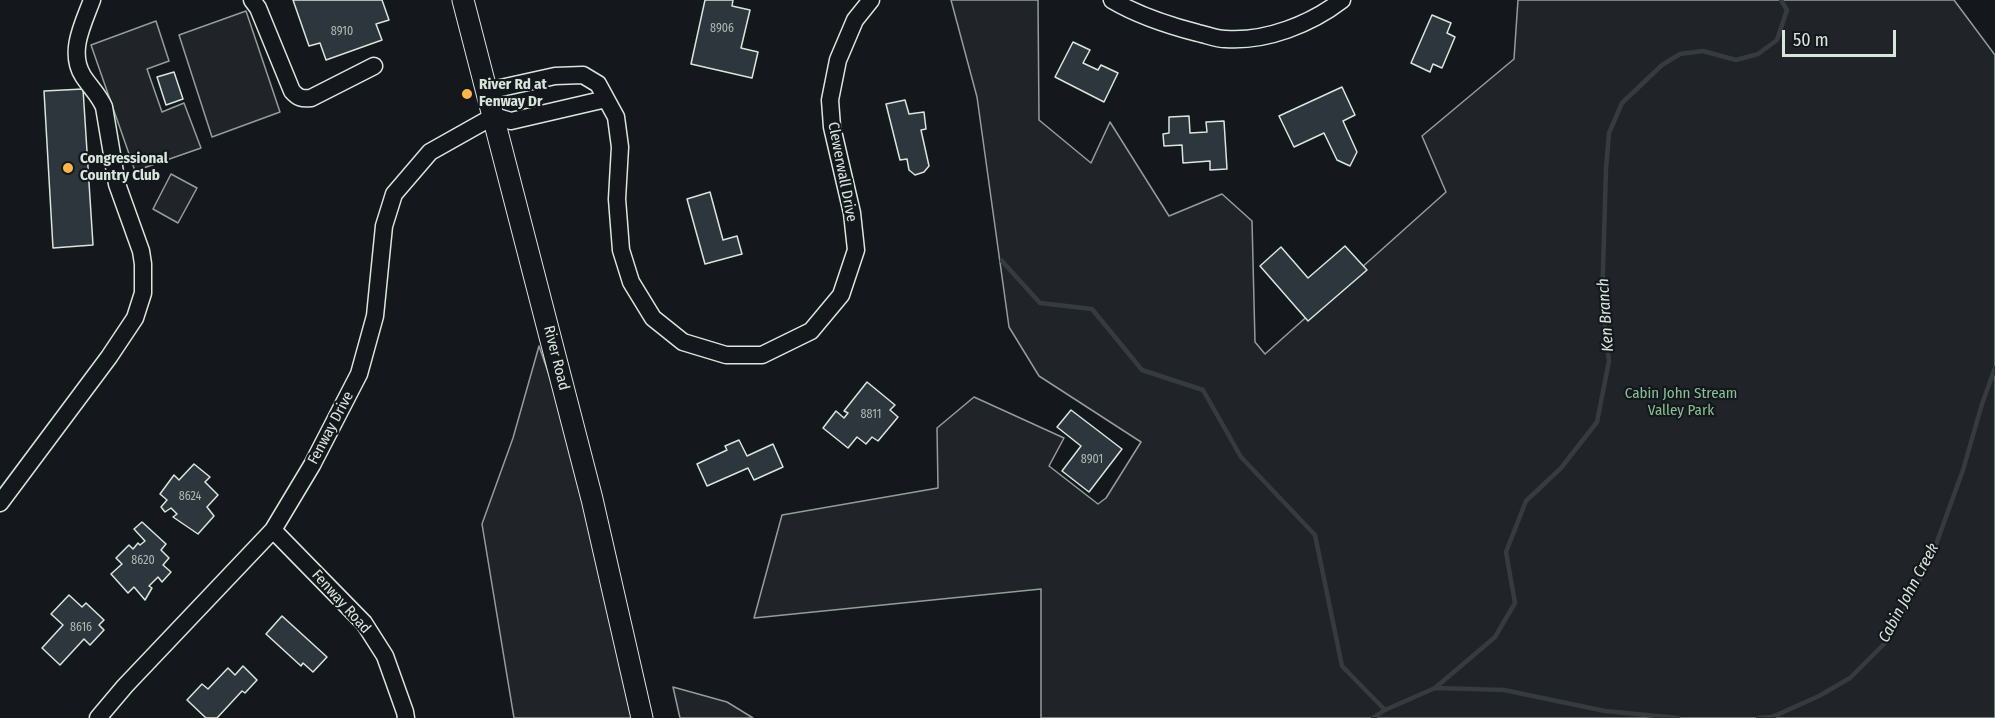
<!DOCTYPE html>
<html>
<head>
<meta charset="utf-8">
<style>
  body { margin:0 }
  #map { position:relative; width:1995px; height:718px; overflow:hidden; background:#14181c; font-family:"Fira Sans Condensed",sans-serif }
  canvas { display:block }
  .scale { position:absolute; left:1782px; top:30px; width:114px; height:27px; box-sizing:border-box; border:3px solid #d8e6dc; border-top:0; padding-left:8px; font-size:18px; line-height:21px; white-space:nowrap; color:#d8e6dc; -webkit-text-stroke:4px #14181c; paint-order:stroke }
</style>
</head>
<body>
<div id="map">
<canvas width="1995" height="718"></canvas>
<div class="scale">50 m</div>
</div>
<script>
const ctx = document.querySelector('canvas').getContext('2d');
ctx.lineJoin = 'round';
function fill(path, color) {
  ctx.fillStyle = color;
  ctx.fill(path, 'evenodd');
}
function trace(path, color, width, dash) {
  ctx.strokeStyle = color;
  ctx.lineWidth = width;
  ctx.lineCap = dash ? 'butt' : 'round';
  ctx.setLineDash(dash || []);
  ctx.stroke(path);
}
function label(font, color, halo, rows, align = 'center') {
  ctx.font = font + ' "Fira Sans Condensed",sans-serif';
  ctx.lineWidth = 4.5;
  ctx.setLineDash([]);
  ctx.textBaseline = 'middle';
  ctx.strokeStyle = halo;
  ctx.fillStyle = color;
  for (const [text, x, y, turn = 0] of rows) {
    ctx.save();
    ctx.translate(x, y);
    ctx.rotate((+turn || 0) * Math.PI / 180);
    ctx.textAlign = isNaN(turn) ? turn : align;
    if (halo) ctx.strokeText(text, 0, 0);
    ctx.fillText(text, 0, 0);
    ctx.restore();
  }
}
const green = new Path2D(`
  M951 0H1038L1039 120 1091 163 1110 122 1169 216 1222 194 1252 221 1255 342 1265 354 1446 192 1422 136 1514 59 1518 0H1954L1995 55V718H1041V589L754 618 782 515 938 488 937 428 974 397 1064 438 1049 466 1098 504 1106 498 1141 442 1039 376 1009 327 977 97Z
  M246 11 280 112 212 137 179 35Z
  M156 21 169 61 147 69 162 112 184 103 201 148 135 171 91 45Z
  M171 174 197 188 178 223 153 209Z
  M539 346 592 499 642 718H514L482 524 513 438Z
  M673 687 727 702 753 718H680Z`);
const stream = new Path2D(`
  M1002 261 1040 303 1092 309 1142 370 1203 390 1241 457 1315 535 1342 666 1385 710
  M1435 688 1495 637 1515 603 1506 552 1526 501 1561 468 1597 422 1609 361 1602 303 1606 169 1609 133 1622 103 1662 65 1680 54 1703 51 1736 60 1758 54 1777 40 1787 10 1781 0
  M1373 718 1385 710 1435 688 1504 690 1605 711 1678 718
  M1758 718 1772 717 1819 696 1850 678 1886 642 1906 608 1934 550 1963 470 1982 404 1995 368`);
const building = new Path2D(`
  M293 0H382L389 20 376 24 382 40 326 60 320 43 309 46Z
  M705 0H733L732 6 750 10 741 48 758 52 752 78 691 64Z
  M1432 15 1451 23 1447 33 1455 37 1442 68 1433 64 1430 72 1411 63Z
  M1073 42 1090 50 1083 63 1098 70 1101 65 1118 73 1104 102 1055 77Z
  M174 72 183 99 166 105 157 77Z
  M1342 87 1355 115 1343 121 1357 152 1350 166 1337 160 1324 133 1294 147 1279 116Z
  M83 89 93 245 53 248 44 91Z
  M905 100 909 114 924 112 926 129 921 130 929 166 924 172 915 175 909 170 907 159 900 160 886 104Z
  M1189 116 1190 133 1207 132 1206 122 1224 121 1227 169 1210 170V161L1183 163 1182 145 1164 146 1163 134 1169 133V117Z
  M710 192 723 240 737 236 742 254 705 264 687 199Z
  M1345 246 1367 270 1308 321 1260 266 1281 247 1308 278Z
  M867 382 895 405 890 410 898 417 878 441 872 437 866 444 857 437 848 448 823 428 836 411 844 418 848 413 844 411Z
  M1071 410 1122 449 1089 492 1062 471 1081 446 1057 427Z
  M739 440 747 456 773 444 783 467 754 480 748 468 707 486 697 464 727 450 725 446Z
  M194 464 210 477 205 482 218 495 207 507 214 516 198 534 173 517 177 514 171 508 165 512 161 507 167 500 160 494 174 475 179 480Z
  M142 522 166 544 161 550 169 558 163 565 171 572 162 582 158 577 149 586 152 588 145 600 134 587 128 593 111 574 122 564 116 558 129 545 133 549 138 543 140 545 145 541 134 529Z
  M69 595 82 607 86 603 104 620 99 625 104 630 90 645 84 639 60 665 42 648 63 625 51 614Z
  M282 616 327 657 313 672 303 663 301 666 266 634Z
  M243 666 257 680 245 693 242 691 217 718H206L187 700 202 684 208 689 228 668 235 675Z`);
const minor = new Path2D(`
  M252 0 258 8 292 91C298 98 302 99 311 98L374 66
  M1112 0C1139 16 1167 25 1198 33 1207 35 1217 39 1225 39 1266 42 1311 24 1342 0
  M487 91 555 76 583 75 598 84 616 117 620 147 617 199 621 250 631 282 653 318 683 342 726 355H762L811 331 841 295 856 250 852 213 832 127 830 100 838 60 855 20 871 0
  M0 503 109 357 135 318 143 293V264L141 251 117 184 104 107C99 95 90 87 83 76 68 52 83 24 92 0
  M273 530 364 623 385 656 405 712 406 718
  M98 718 125 686 273 530 312 465 359 374 375 316 384 226 394 194 430 152 494 116 511 121 606 99`);
const major = new Path2D(`
  M463 0 592 499 642 718`);
const markers = [
  [467,94,6,"#ffb74d"],
  [68,168,6,"#ffb74d"]
];
const numberNames = [
  ["8906",722,29],
  ["8910",342,32],
  ["8811",871,415],
  ["8901",1092,460],
  ["8624",190,497],
  ["8620",143,561],
  ["8616",81,628]
];
const poiNames = [
  ["River Rd at",479,85],
  ["Fenway Dr",479,102],
  ["Congressional",80,159],
  ["Country Club",80,176]
];
const streetNames = [
  ["Clewerwall Drive",842,172,79],
  ["River Road",556,358,76],
  ["Fenway Drive",331,428,-62],
  ["Fenway Road",341,602,48]
];
const parkNames = [
  ["Cabin John Stream",1681,394],
  ["Valley Park",1681,411]
];
const waterNames = [
  ["Ken Branch",1606,315,-94],
  ["Cabin John Creek",1909,593,-62]
];
fill(green, '#202428');
trace(green, '#939e99', 1.5);
trace(stream, '#363b3e', 4.5);
fill(building, '#2c363c');
trace(building, '#d8e6dc', 1.5);
trace(minor, '#d8e6dc', 19);
trace(major, '#d8e6dc', 23);
trace(minor, '#14181c', 16);
trace(major, '#14181c', 21);
for (const [x, y, r, color] of markers) {
  const dot = new Path2D();
  dot.arc(x, y, r, 0, 2 * Math.PI);
  ctx.fillStyle = color;
  ctx.fill(dot);
  trace(dot, '#14181c', 2);
}
label('12px', '#adbab4', null, numberNames);
label('bold 15px', '#d8e6dc', '#14181c', poiNames, 'left');
label('15px', '#d8e6dc', '#14181c', streetNames);
label('15px', '#8ac095', '#14181c', parkNames);
label('italic 16px', '#d8e6dc', '#14181c', waterNames);
</script>
</body>
</html>
